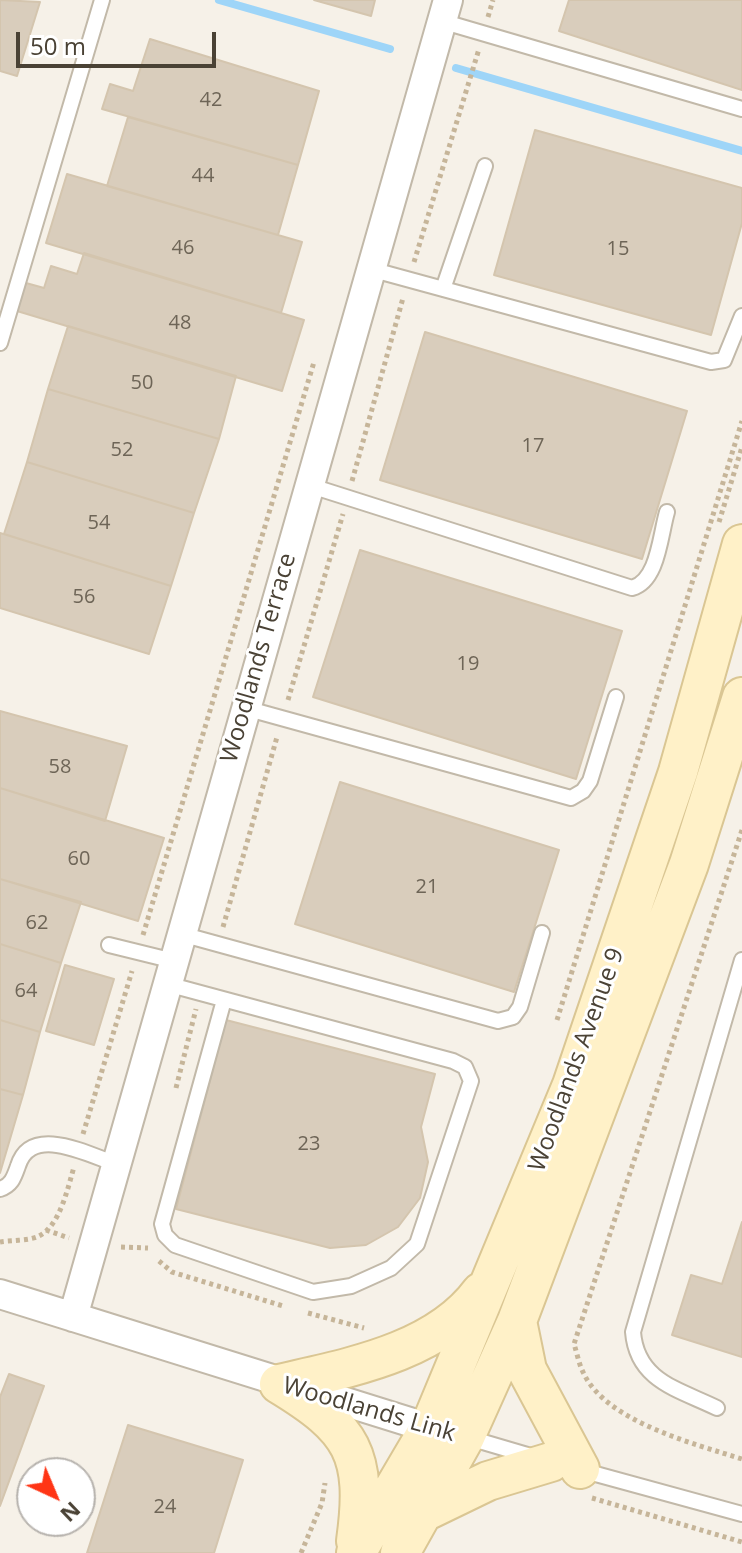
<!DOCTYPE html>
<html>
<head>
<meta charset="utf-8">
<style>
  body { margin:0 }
  #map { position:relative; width:742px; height:1553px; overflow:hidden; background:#f6f1e8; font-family:"Open Sans",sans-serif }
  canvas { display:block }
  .north { position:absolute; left:16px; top:1457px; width:80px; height:80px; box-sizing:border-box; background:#fff; border:2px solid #b7b3ae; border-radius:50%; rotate:136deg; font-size:22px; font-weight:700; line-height:32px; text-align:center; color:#4a4235 }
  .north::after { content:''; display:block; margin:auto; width:28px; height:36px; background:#ff3515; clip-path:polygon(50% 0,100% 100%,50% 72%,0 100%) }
  .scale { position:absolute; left:16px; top:32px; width:200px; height:36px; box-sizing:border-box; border:4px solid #4a4235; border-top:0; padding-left:10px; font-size:24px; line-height:28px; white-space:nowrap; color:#4a4235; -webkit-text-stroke:6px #fff; paint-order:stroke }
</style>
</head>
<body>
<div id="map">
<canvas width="742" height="1553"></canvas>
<div class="north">N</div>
<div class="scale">50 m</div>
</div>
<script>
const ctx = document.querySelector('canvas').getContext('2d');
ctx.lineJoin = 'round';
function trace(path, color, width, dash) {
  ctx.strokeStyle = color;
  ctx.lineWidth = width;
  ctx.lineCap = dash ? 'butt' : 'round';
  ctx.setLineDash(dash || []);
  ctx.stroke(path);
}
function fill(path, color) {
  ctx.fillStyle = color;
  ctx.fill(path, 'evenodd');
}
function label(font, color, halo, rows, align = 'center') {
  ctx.font = font + ' "Open Sans",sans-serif';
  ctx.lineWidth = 6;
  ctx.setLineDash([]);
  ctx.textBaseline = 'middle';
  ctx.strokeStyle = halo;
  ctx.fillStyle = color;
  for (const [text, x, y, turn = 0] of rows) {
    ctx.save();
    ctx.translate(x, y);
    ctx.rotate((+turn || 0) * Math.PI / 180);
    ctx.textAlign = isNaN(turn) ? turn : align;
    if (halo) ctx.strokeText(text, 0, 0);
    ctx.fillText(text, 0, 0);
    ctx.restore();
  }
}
const stream = new Path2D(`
  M219 0 390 49
  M456 68 742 151`);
const building = new Path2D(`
  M0 0 40 2 17 76 0 71Z
  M314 0H375L371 16Z
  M569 0H742V90L559 31Z
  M150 39 319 91 298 165 102 109 110 84 133 91Z
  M128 117 298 165 278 235 107 186Z
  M535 130 742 188V223L711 335 494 275Z
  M67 174 302 242 281 313 46 243Z
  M84 253 304 320 282 391 17 311 26 283 44 288 51 266 77 274Z
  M68 326 236 376 219 439 48 389Z
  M425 332 687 411 642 559 380 480Z
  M48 389 219 439 194 513 27 462Z
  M27 462 194 513 171 586 4 534Z
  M0 533 171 586 149 654 0 608Z
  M360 550 622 631 576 779 313 697Z
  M0 711 127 746 105 821 0 788Z
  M340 782 559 850 514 992 295 924Z
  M0 788 164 838 138 921 0 879Z
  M0 879 81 902 61 963 0 944Z
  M0 944 61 963 40 1032 0 1020Z
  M65 965 114 979 94 1045 46 1031Z
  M0 1020 40 1032 23 1095 0 1089Z
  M226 1020 435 1074 421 1127 428 1162 420 1198 398 1227 366 1245 330 1248 176 1209Z
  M0 1089 23 1095 0 1173Z
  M742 1222V1357L672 1335 691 1275 722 1284Z
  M9 1374 44 1386 0 1506V1397Z
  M128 1425 243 1460 214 1553H87Z`);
const path = new Path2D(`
  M488 17 493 0
  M414 262 479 49
  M352 481 403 298
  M719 522 742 447
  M288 700 343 514
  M742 830 574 1344C577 1353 579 1365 584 1374 607 1422 695 1444 742 1459
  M223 927 277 737
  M143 935 314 362
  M557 1020 742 421
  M176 1088 196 1009
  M83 1134 132 971
  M46 1230 69 1238
  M0 1242C11 1240 29 1241 39 1236 60 1226 68 1187 74 1167
  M121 1247 148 1248
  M159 1261 172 1272 283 1306
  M308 1313 364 1328
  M592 1498 742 1542
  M301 1553 322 1503 325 1483`);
const lane = new Path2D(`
  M441 21 742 109
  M370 269 711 362 724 360 742 316
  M443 289 485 166
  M0 343 102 0
  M308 485 632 588C658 581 660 536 667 512
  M245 708 571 798 583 791 590 781 616 697
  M181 934 498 1021 513 1017 520 1007 542 933
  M109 945 174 961
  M167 984 453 1061 465 1067 471 1081 417 1244 391 1268 351 1286 313 1292 175 1245 165 1235 162 1224 224 1000
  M0 1189C12 1185 14 1177 18 1166 31 1124 87 1154 116 1164
  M717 1408C678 1389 637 1381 633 1332L742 960
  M466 1437 534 1457
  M581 1470 742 1514`);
const street = new Path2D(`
  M0 1294 445 1433
  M73 1317 448 0`);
const secondary = new Path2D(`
  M517 1321 527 1370 580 1469
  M279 1384C347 1368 436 1353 481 1292
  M279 1384C353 1429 368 1454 356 1541
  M424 1512 488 1481 551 1462
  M356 1553 429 1429 572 1085 678 772 742 544
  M400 1553 465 1437 517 1321 689 864 742 697`);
const numberNames = [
  ["42",211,100],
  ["44",203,176],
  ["46",183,248],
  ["15",618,249],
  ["48",180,323],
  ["50",142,383],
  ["17",533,446],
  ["52",122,450],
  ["54",99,523],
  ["56",84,597],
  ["19",468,664],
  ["58",60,767],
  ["60",79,859],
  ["21",427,887],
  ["62",37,923],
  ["64",26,991],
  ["23",309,1144],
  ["24",165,1507]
];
const streetNames = [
  ["Woodlands Terrace",259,658,-74],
  ["Woodlands Avenue 9",577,1060,-70],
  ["Woodlands Link",369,1410,16]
];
trace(stream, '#9ed5f8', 8);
fill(building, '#d9cdbc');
trace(building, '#d4c5ae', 2);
trace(lane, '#c2b9a9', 18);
trace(street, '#c2b9a9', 32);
trace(secondary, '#dac693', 42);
trace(path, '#c6b599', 5, [4, 4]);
trace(lane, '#fff', 14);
trace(street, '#fff', 28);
trace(secondary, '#fff1c8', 38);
label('20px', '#6e6557', null, numberNames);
label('24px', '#4a4235', '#fff', streetNames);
</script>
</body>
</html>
